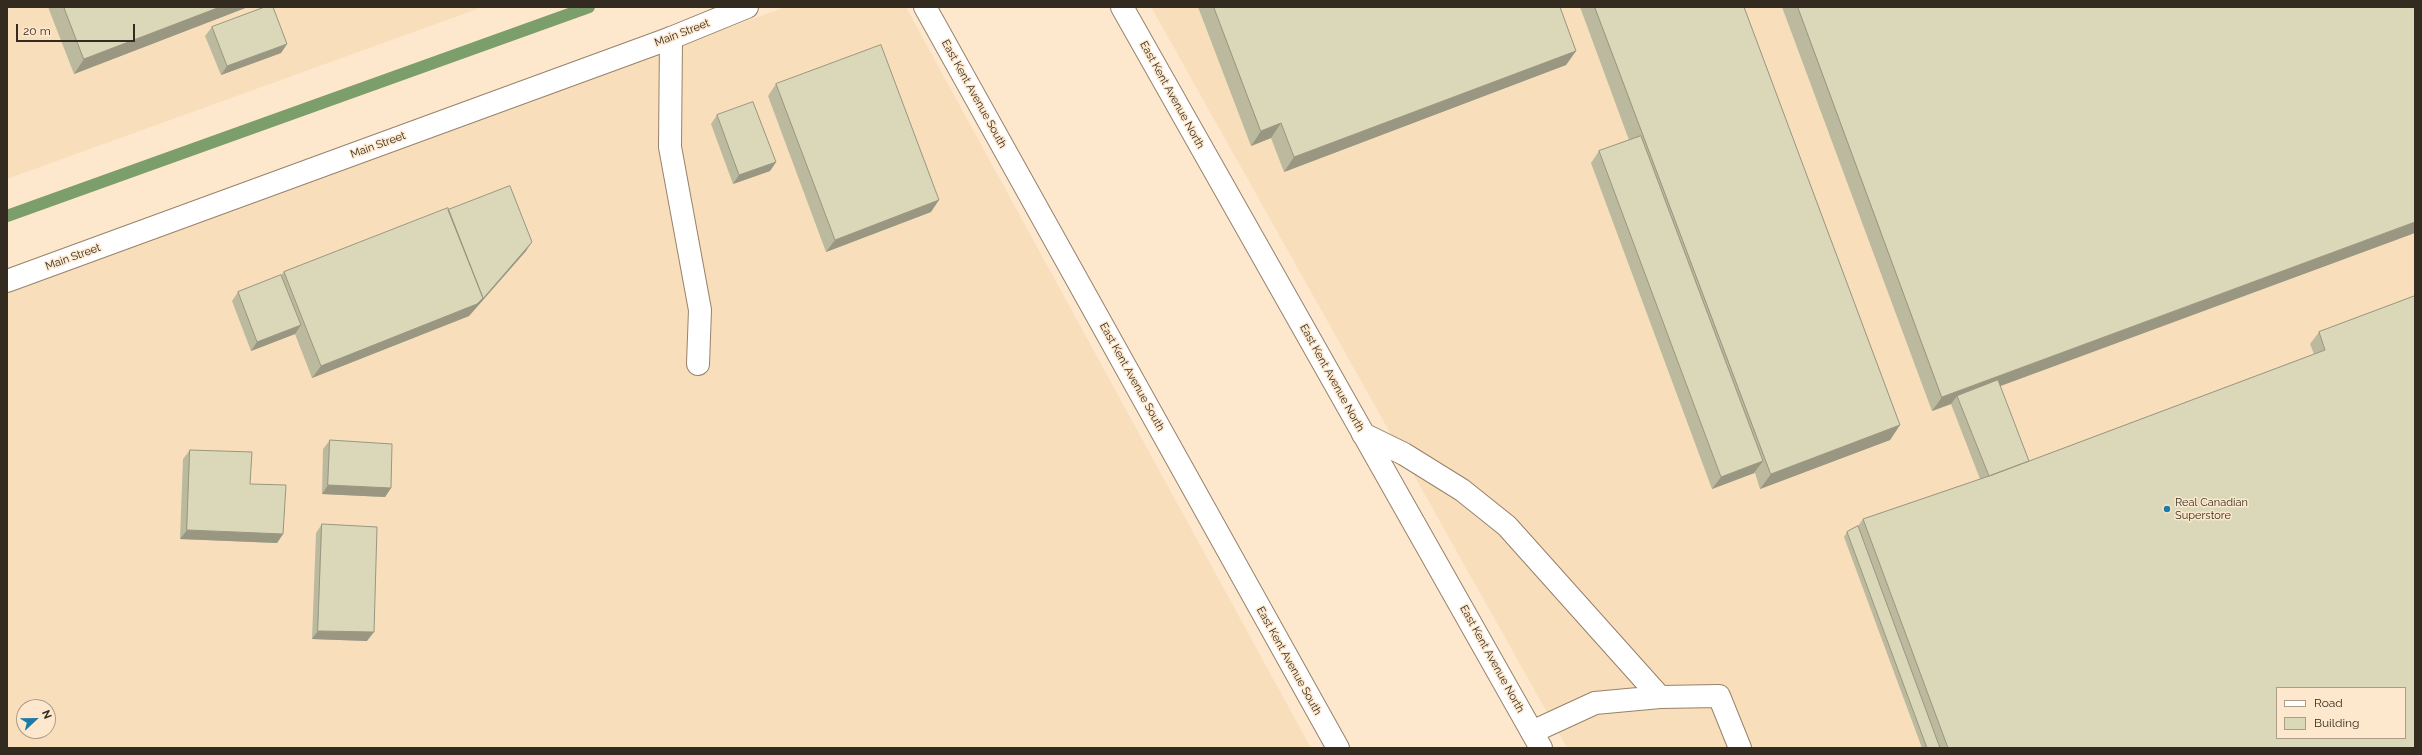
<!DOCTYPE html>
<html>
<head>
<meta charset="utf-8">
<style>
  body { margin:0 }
  #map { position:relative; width:2422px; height:755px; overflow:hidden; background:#fee8cd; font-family:Raleway,sans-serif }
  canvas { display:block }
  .frame { position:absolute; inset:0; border:8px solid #332b20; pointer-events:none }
  .legend { position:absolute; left:2276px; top:687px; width:130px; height:52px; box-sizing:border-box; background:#fee8cd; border:1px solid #ad9c88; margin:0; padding:5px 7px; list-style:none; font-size:12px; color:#332b20 }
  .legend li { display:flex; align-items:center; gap:8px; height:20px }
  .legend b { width:20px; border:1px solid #ad9c88 }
  .north { position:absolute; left:16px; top:699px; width:40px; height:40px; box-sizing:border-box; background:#fee8cd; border:1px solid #ad9c88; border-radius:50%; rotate:68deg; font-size:11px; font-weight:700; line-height:16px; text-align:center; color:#332b20 }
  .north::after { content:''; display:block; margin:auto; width:14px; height:18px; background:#1d7ba8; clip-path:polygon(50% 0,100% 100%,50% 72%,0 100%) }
  .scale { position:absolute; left:16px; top:24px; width:119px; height:18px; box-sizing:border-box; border:2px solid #332b20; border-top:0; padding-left:5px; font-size:12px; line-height:14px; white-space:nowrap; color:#332b20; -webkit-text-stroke:3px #fee8cd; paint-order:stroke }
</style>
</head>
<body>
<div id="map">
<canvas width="2422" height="755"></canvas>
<div class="frame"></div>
<ul class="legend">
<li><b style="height:5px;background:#fff"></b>Road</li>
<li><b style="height:11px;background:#dad8b8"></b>Building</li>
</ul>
<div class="north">N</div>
<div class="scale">20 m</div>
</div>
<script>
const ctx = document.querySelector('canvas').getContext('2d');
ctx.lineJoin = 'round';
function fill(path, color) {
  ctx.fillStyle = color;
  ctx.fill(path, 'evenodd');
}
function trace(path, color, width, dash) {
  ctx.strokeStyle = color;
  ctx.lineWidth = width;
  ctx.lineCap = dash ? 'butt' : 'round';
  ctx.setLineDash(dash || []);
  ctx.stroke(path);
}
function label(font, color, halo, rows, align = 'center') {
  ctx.font = font + ' Raleway,sans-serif';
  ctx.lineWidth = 3;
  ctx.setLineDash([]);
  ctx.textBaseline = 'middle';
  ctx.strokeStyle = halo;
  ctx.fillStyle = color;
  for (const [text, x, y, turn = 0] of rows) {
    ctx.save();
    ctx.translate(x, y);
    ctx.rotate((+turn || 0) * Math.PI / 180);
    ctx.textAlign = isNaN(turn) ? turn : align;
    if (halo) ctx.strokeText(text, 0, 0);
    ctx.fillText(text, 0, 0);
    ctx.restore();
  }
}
const built = new Path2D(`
  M7 7H483L7 179Z
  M785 7H906L1311 748H7V290ZM24 707H48V731H24Z
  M1151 7H2415V748H1567ZM2277 688H2405V738H2277Z`);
const stream = new Path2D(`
  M7 216 589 7`);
const service = new Path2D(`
  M671 38 670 147 700 310 698 364
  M1363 434 1404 454 1462 490 1507 526 1660 697
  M1532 732 1595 703 1660 697 1719 696 1740 748`);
const minor = new Path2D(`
  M925 7 1338 748
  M7 281 671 38 747 7`);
const tertiary = new Path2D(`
  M1122 7 1541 748`);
const wall = new Path2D(`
  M48 7H248L74 74Z
  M1198 7H1560L1576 51 1566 65 1284 172 1271 138 1251 146Z
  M1580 7H1744L1900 425 1890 440 1760 489 1755 473 1712 489 1591 163 1599 151 1629 140Z
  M1782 7H2415L2000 386 2029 461 2314 354 2310 344 2319 332 2415 296V748H1922L1844 537 1847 532 1858 526 1863 519 1980 479 1951 404 1932 411Z
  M212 27 287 44 281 53 221 75 205 36Z
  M776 84 931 212 826 252 768 96Z
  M717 115 776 162 770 171 733 184 711 124Z
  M448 210 526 251 469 316 312 378 295 334 251 351 232 301 238 292 281 275 284 272Z
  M330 440 391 488 385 497 322 494 323 449Z
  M190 450 250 484 283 534 277 543 180 539 183 459Z
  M322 524 367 641 312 639 316 533Z`);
const shadedWall = new Path2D(`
  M220 7H248L74 74 84 59Z
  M287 44 281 53 221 75 227 66Z
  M1576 51 1566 65 1284 172 1294 157Z
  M1281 123 1271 138 1251 146 1261 131Z
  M776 162 770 171 733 184 739 175Z
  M939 200 931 212 826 252 835 240Z
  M2415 222V233L1960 401 1957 396 1951 404 1932 411 1942 397Z
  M532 242 526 251 469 316 312 378 321 366Z
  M301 325 295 334 251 351 257 342Z
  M1900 425 1890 440 1760 489 1771 474Z
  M1763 461 1754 473 1712 489 1721 477Z
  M328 485 391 488 385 497 322 494Z
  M187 530 283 534 277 543 180 539Z
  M318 631 374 632 367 641 312 639Z`);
const building = new Path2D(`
  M64 7H220L84 59Z
  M265 7H273L287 44 227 66 212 27Z
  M1214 7H1560L1576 51 1294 157 1281 123 1261 131Z
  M1595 7H1744L1900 425 1771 474Z
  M1798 7H2415V222L1942 397Z
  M881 45 939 200 835 240 776 84Z
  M753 102 776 162 739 175 717 115Z
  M1641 136 1763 461 1721 477 1599 151Z
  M510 186 532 242 481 301 483 298 448 210Z
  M448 208 483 298 477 304 321 366 284 272Z
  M281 275 301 325 257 342 238 292Z
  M2415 296V748H1948L1863 519 1992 475 2325 350 2319 332ZM2277 688H2405V738H2277Z
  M1998 380 2029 461 1989 476 1957 396Z
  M330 440 392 444 391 488 328 485Z
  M190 450 252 452 250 484 286 485 283 534 187 530Z
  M322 524 377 527 374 632 318 631Z
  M1858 526 1940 748H1927L1847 532Z`);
const markers = [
  [2167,509,4,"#1d7ba8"]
];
const streetNames = [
  ["Main Street",682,33,-21],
  ["East Kent Avenue South",974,94,61],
  ["East Kent Avenue North",1172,95,61],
  ["Main Street",378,145,-20],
  ["Main Street",73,257,-20],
  ["East Kent Avenue South",1132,377,61],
  ["East Kent Avenue North",1332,378,61],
  ["East Kent Avenue North",1492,659,61],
  ["East Kent Avenue South",1289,661,61]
];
const poiNames = [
  ["Real Canadian",2175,503],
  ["Superstore",2175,516]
];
fill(built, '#f9debc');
trace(stream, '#7c9e6a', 12);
trace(service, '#97826a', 24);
trace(minor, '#97826a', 24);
trace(tertiary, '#97826a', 24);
trace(service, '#fff', 22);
trace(minor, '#fff', 22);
trace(tertiary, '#fff', 22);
fill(wall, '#bbba9e');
fill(shadedWall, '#999781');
fill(building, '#dad8b8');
trace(building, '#999781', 1);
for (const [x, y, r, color] of markers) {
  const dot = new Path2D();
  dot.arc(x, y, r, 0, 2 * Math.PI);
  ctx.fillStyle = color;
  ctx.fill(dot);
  trace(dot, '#fee8cd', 1.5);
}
label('11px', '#332b20', '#fee8cd', streetNames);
label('11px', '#332b20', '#fee8cd', poiNames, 'left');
</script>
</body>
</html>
